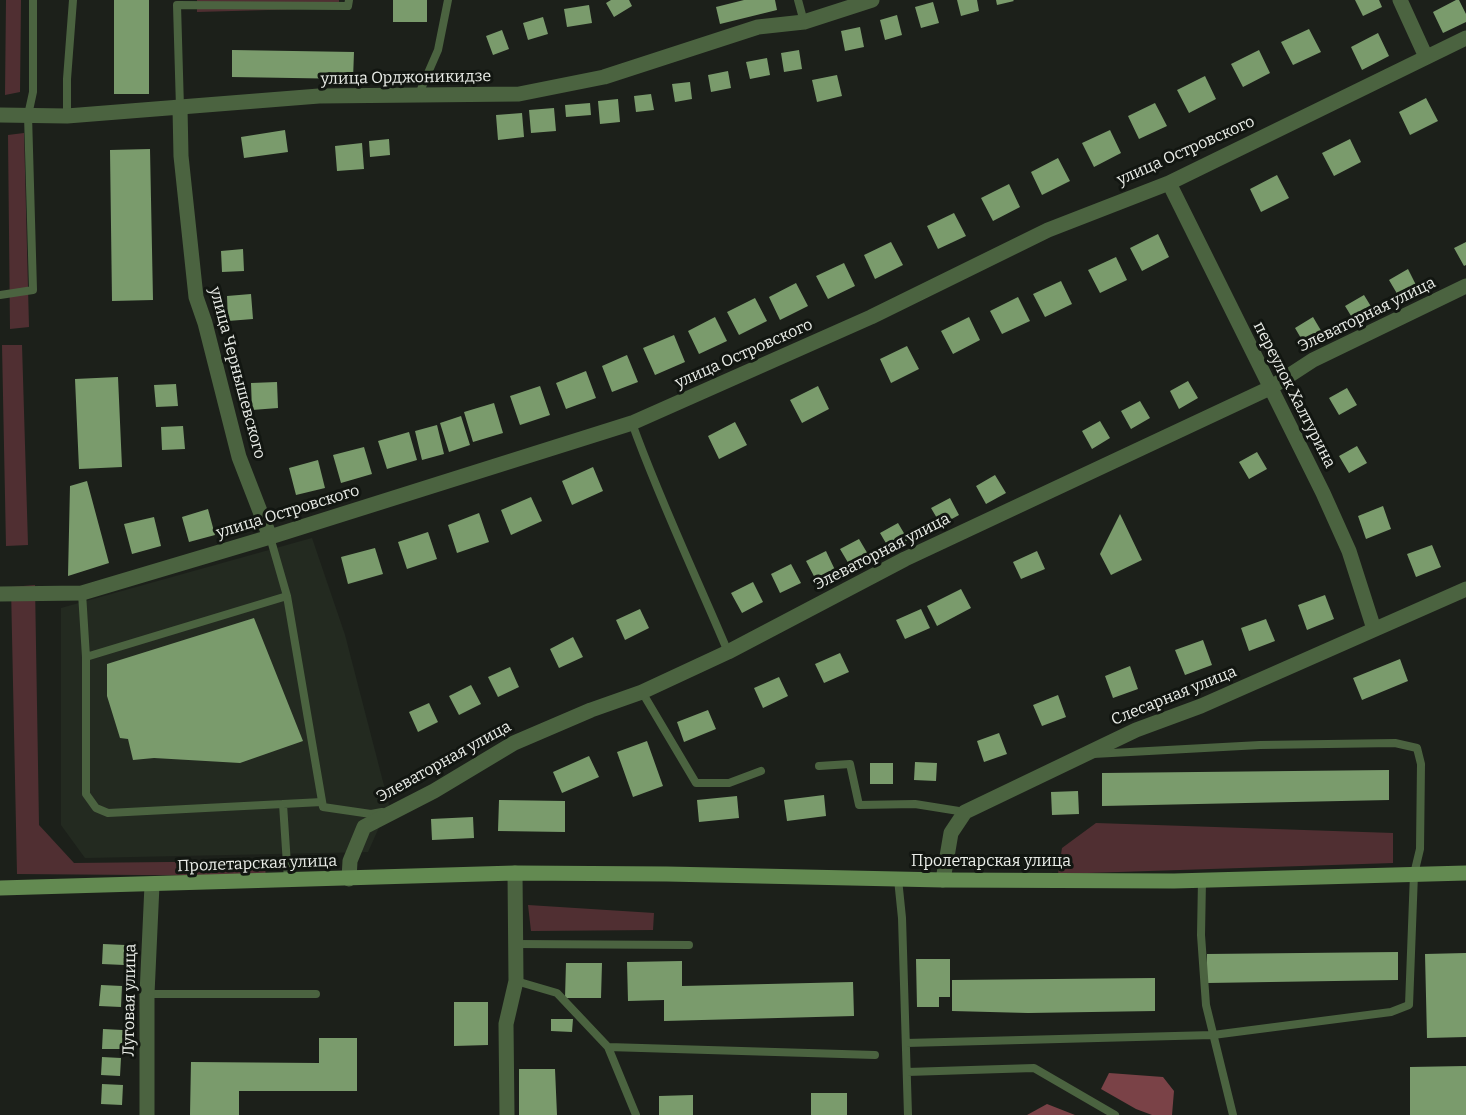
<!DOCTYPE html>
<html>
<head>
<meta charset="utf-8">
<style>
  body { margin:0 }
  canvas { display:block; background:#1c201a }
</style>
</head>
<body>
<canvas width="1466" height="1115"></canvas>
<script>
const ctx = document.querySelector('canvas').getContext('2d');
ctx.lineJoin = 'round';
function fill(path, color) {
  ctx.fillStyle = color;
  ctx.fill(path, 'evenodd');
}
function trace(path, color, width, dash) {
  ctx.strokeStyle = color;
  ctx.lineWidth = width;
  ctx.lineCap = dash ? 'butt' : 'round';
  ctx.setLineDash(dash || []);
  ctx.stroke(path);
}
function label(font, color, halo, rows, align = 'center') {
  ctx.font = font + ' Bitter,serif';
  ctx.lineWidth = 6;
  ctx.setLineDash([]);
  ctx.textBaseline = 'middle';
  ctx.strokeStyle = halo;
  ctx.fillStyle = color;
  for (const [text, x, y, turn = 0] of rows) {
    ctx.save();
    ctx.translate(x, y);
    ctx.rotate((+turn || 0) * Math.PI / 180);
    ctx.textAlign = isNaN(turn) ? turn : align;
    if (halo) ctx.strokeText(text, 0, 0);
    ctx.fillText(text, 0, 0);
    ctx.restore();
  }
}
const built = new Path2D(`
  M312 538 345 635 389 805 368 852 85 858 61 825V608Z`);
const green = new Path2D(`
  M6 0H21L20 92 5 95Z
  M197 0H339V8L197 12Z
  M24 133 29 327 10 329 8 135Z
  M2 345H22L28 545 6 546Z
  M35 585 39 825 74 863 264 861 266 876 17 874 11 587Z
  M1096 823 1393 833V863L1058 874 1062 848Z
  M528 905 654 913 653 930 531 931Z`);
const forest = new Path2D(`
  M1109 1073 1163 1077 1174 1091 1172 1115H1152L1136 1109 1101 1089Z
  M1047 1104 1075 1115H1027Z`);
const building = new Path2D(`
  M114 0H149V94H114Z
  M393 0H427V22H393Z
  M611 0H629L632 6 614 17 606 3Z
  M744 0H775L777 10 720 24 716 7Z
  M957 0H977L979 11 961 16Z
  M996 0H1013L1014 1 997 5Z
  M1355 0H1379L1382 7 1363 16Z
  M1456 0H1459L1466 14V22L1443 33 1433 12Z
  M933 2 939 23 921 28 915 7Z
  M589 5 592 23 567 27 564 9Z
  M897 15 902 35 885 40 880 20Z
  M543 17 548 34 528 40 523 23Z
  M860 27 864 47 845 51 841 31Z
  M1309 29 1321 52 1293 65 1281 42Z
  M502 30 509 49 493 55 486 36Z
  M1378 33 1389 56 1362 70 1351 47Z
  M232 50 354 52 353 79 232 77Z
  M799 50 802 69 784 72 781 53Z
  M1259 50 1270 73 1243 87 1231 64Z
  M767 58 770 75 750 79 746 62Z
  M728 71 731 88 711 92 708 75Z
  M837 75 842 96 817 102 812 80Z
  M1205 76 1216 99 1189 113 1177 90Z
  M690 82 692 99 675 102 672 84Z
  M651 94 654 110 636 112 634 96Z
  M1426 98 1438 121 1410 135 1399 112Z
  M618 99 620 122 600 124 598 101Z
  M590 103 591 115 566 117 565 105Z
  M1155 103 1167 126 1139 139 1128 116Z
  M554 108 556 131 531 133 529 110Z
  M522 113 524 137 498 140 496 115Z
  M285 130 288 152 244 158 241 137Z
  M1110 130 1121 153 1094 167 1082 143Z
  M389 139 390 155 370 157 369 141Z
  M1350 139 1361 162 1334 176 1322 153Z
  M362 143 364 169 337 171 335 146Z
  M150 149 153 300 112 301 110 150Z
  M1058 158 1070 181 1042 195 1031 172Z
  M1277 175 1289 198 1261 212 1250 189Z
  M1009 184 1020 207 993 221 981 198Z
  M954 213 966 236 938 249 927 226Z
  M1158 234 1169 257 1142 271 1130 248Z
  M891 242 903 265 875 279 864 255Z
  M1466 242V265L1464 266 1454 248Z
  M243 249 244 271 222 272 221 251Z
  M1116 257 1127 280 1100 293 1088 270Z
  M844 263 855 286 828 299 816 276Z
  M1408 269 1417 287 1399 297 1389 280Z
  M1061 281 1072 304 1045 317 1033 294Z
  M796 283 808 306 780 320 769 297Z
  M251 294 253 319 228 321 227 296Z
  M1364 295 1375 313 1356 324 1345 306Z
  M1018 297 1030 321 1002 334 990 311Z
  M755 298 767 321 739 335 727 312Z
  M715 317 727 341 699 354 688 331Z
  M969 317 980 340 953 354 941 331Z
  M1313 317 1323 334 1305 345 1295 328Z
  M674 335 685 362 655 375 643 348Z
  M907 346 919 369 891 383 880 359Z
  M627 355 638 382 612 392 602 366Z
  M586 371 596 398 566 409 556 383Z
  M118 377 122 467 79 469 75 379Z
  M1188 381 1198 398 1179 409 1170 391Z
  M277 382 278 408 252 410 251 383Z
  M176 384 178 406 156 407 154 385Z
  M540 386 550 415 520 425 510 396Z
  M818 386 829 409 802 423 790 400Z
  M1347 388 1357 405 1339 415 1329 398Z
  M1140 401 1150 418 1131 429 1121 411Z
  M494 403 503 433 473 442 464 412Z
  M461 416 470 445 449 452 440 423Z
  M1100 421 1110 438 1092 449 1082 431Z
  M735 422 747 445 719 459 708 436Z
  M437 425 444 454 422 460 415 431Z
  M183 426 185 449 162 450 161 427Z
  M409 432 417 460 387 469 378 441Z
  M1357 446 1367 463 1349 473 1339 456Z
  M364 447 372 474 341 483 333 455Z
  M1257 452 1267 469 1249 479 1239 462Z
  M318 460 325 488 296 495 289 468Z
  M593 467 603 491 572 505 562 481Z
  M995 475 1006 493 986 504 976 486Z
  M87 481 109 563 68 576 70 486Z
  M531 497 542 521 511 535 501 510Z
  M950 498 959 515 941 525 931 508Z
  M1383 506 1391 529 1366 539 1358 516Z
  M208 509 215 535 189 542 182 517Z
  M479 513 489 542 457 553 448 525Z
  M1120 514 1142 560 1111 575 1100 554Z
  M154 517 161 546 132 554 124 524Z
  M898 523 908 540 890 550 880 533Z
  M428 532 437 559 407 569 398 542Z
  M859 539 869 556 850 566 840 549Z
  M1432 545 1441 567 1416 577 1407 554Z
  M375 548 383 574 348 584 341 557Z
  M826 551 835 570 816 580 806 561Z
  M1037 551 1045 569 1021 579 1013 562Z
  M791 564 801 583 780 593 771 574Z
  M753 582 763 602 742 613 731 593Z
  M961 589 971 608 937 626 927 606Z
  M1325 595 1334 619 1307 630 1298 605Z
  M640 609 649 628 625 640 616 620Z
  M921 609 930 628 905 639 896 620Z
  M254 618 303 741 240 763 154 758 133 760 128 739 120 738 107 696V664Z
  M1266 619 1275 641 1249 651 1241 628Z
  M573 637 583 657 559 668 550 649Z
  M1203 640 1212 665 1185 675 1175 650Z
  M840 653 849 672 824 683 815 664Z
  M1400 659 1408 681 1362 700 1353 678Z
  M1130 666 1138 689 1113 698 1105 676Z
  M510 667 519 687 498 697 488 677Z
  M779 677 788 696 763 708 754 688Z
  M471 685 481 704 459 715 449 696Z
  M1058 695 1066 717 1042 726 1033 705Z
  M429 703 438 722 418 732 409 712Z
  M708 710 716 729 684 742 677 722Z
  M999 733 1007 754 984 762 977 741Z
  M647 741 663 786 633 797 617 752Z
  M589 756 599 777 562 793 553 772Z
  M915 762 937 763 936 781 914 780Z
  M870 763H893V784H870Z
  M1389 770V800L1102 806V773Z
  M1078 791 1079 814 1052 815 1051 792Z
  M824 795 826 816 787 821 784 800Z
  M737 796 739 818 699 822 697 800Z
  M499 800 565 801V832L498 831Z
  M473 817 474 838 432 840 431 819Z
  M103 944 125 945 124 965 102 964Z
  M1398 952V980L1207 983V954Z
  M1466 953V1037L1427 1038 1425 954Z
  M916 959H950V997H939V1007H917Z
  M682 961V986L853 982 854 1016 664 1021V1000L628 1001 627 962Z
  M566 963H602L601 998H565Z
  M1155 978V1011L1028 1013 952 1011V980Z
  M101 985 122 986 121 1007 99 1006Z
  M454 1002H488V1045L454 1046Z
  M551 1019H573L572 1032 551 1031Z
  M103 1029 123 1030 122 1049H102Z
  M319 1038H357V1091H239V1115H190L191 1062 319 1063Z
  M102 1057 121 1058 120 1076 101 1075Z
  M1466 1066V1115H1410V1067Z
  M519 1069H555L557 1115H519Z
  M102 1084 123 1085 122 1105 101 1104Z
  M811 1093H847V1115H811Z
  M693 1095V1115H659V1096Z`);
const lane = new Path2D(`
  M798 0 804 22
  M418 96 438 50 448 0
  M180 108 177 5 348 6 349 0
  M67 116V79L73 0
  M0 295 33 290 28 115 33 92V0
  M632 423C660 501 696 576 728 652
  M270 537 287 596 323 807 371 814 382 812
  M82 593 86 657V794L96 808 108 813 322 802
  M86 657 287 596
  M642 692 696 783H729L761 771
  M819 766 850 764 859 805 915 804 965 812
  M283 804 288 880
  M898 879 902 918 908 1115
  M1202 880 1201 935 1206 1005 1233 1115
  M515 944 689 945
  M516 981 557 993 608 1047 636 1115
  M147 994H316
  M906 1043 1213 1035 1391 1012 1409 1005 1414 874 1420 849 1421 764 1417 748 1395 743 1260 745 1093 754
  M608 1047 875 1055
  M907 1072 1034 1068 1115 1115`);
const street = new Path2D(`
  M1400 0 1426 57
  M180 108 181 156 196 297 205 323 239 457 270 537
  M0 115 67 116 319 96 519 94 604 77 758 27 804 22 872 0
  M1169 183 1323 493 1349 551 1374 629
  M0 594 82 593 270 537 632 423 871 317 1048 230 1169 183 1466 38
  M349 879 350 861 364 827 434 791 514 743 591 710 642 692 728 652 905 559 1270 388 1313 360 1466 286
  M943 880 951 833 965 812 1136 730 1201 706 1466 589
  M147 1115V994L152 885
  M507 1115 506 1024 516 981 515 873`);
const secondary = new Path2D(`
  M0 888 515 873 667 874 943 880 1174 881 1466 873`);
const streetNames = [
  ["улица Орджоникидзе",406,78,-1],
  ["улица Островского",1186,151,-24],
  ["Элеваторная улица",1367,315,-26],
  ["улица Островского",744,354,-24],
  ["улица Чернышевского",237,373,75],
  ["переулок Халтурина",1294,395,63],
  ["улица Островского",288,512,-17],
  ["Элеваторная улица",882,552,-27],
  ["Слесарная улица",1174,696,-22],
  ["Элеваторная улица",444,762,-29],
  ["Пролетарская улица",991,862],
  ["Пролетарская улица",257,864,-2],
  ["Луговая улица",130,1000,-89]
];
fill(built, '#232a20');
fill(green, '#502f32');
fill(forest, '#7a4247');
fill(building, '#7a9b6c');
trace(lane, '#4b6340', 8);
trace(street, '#4b6340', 15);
trace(secondary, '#638a51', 15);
label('16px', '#eaede8', '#121611', streetNames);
</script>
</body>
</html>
